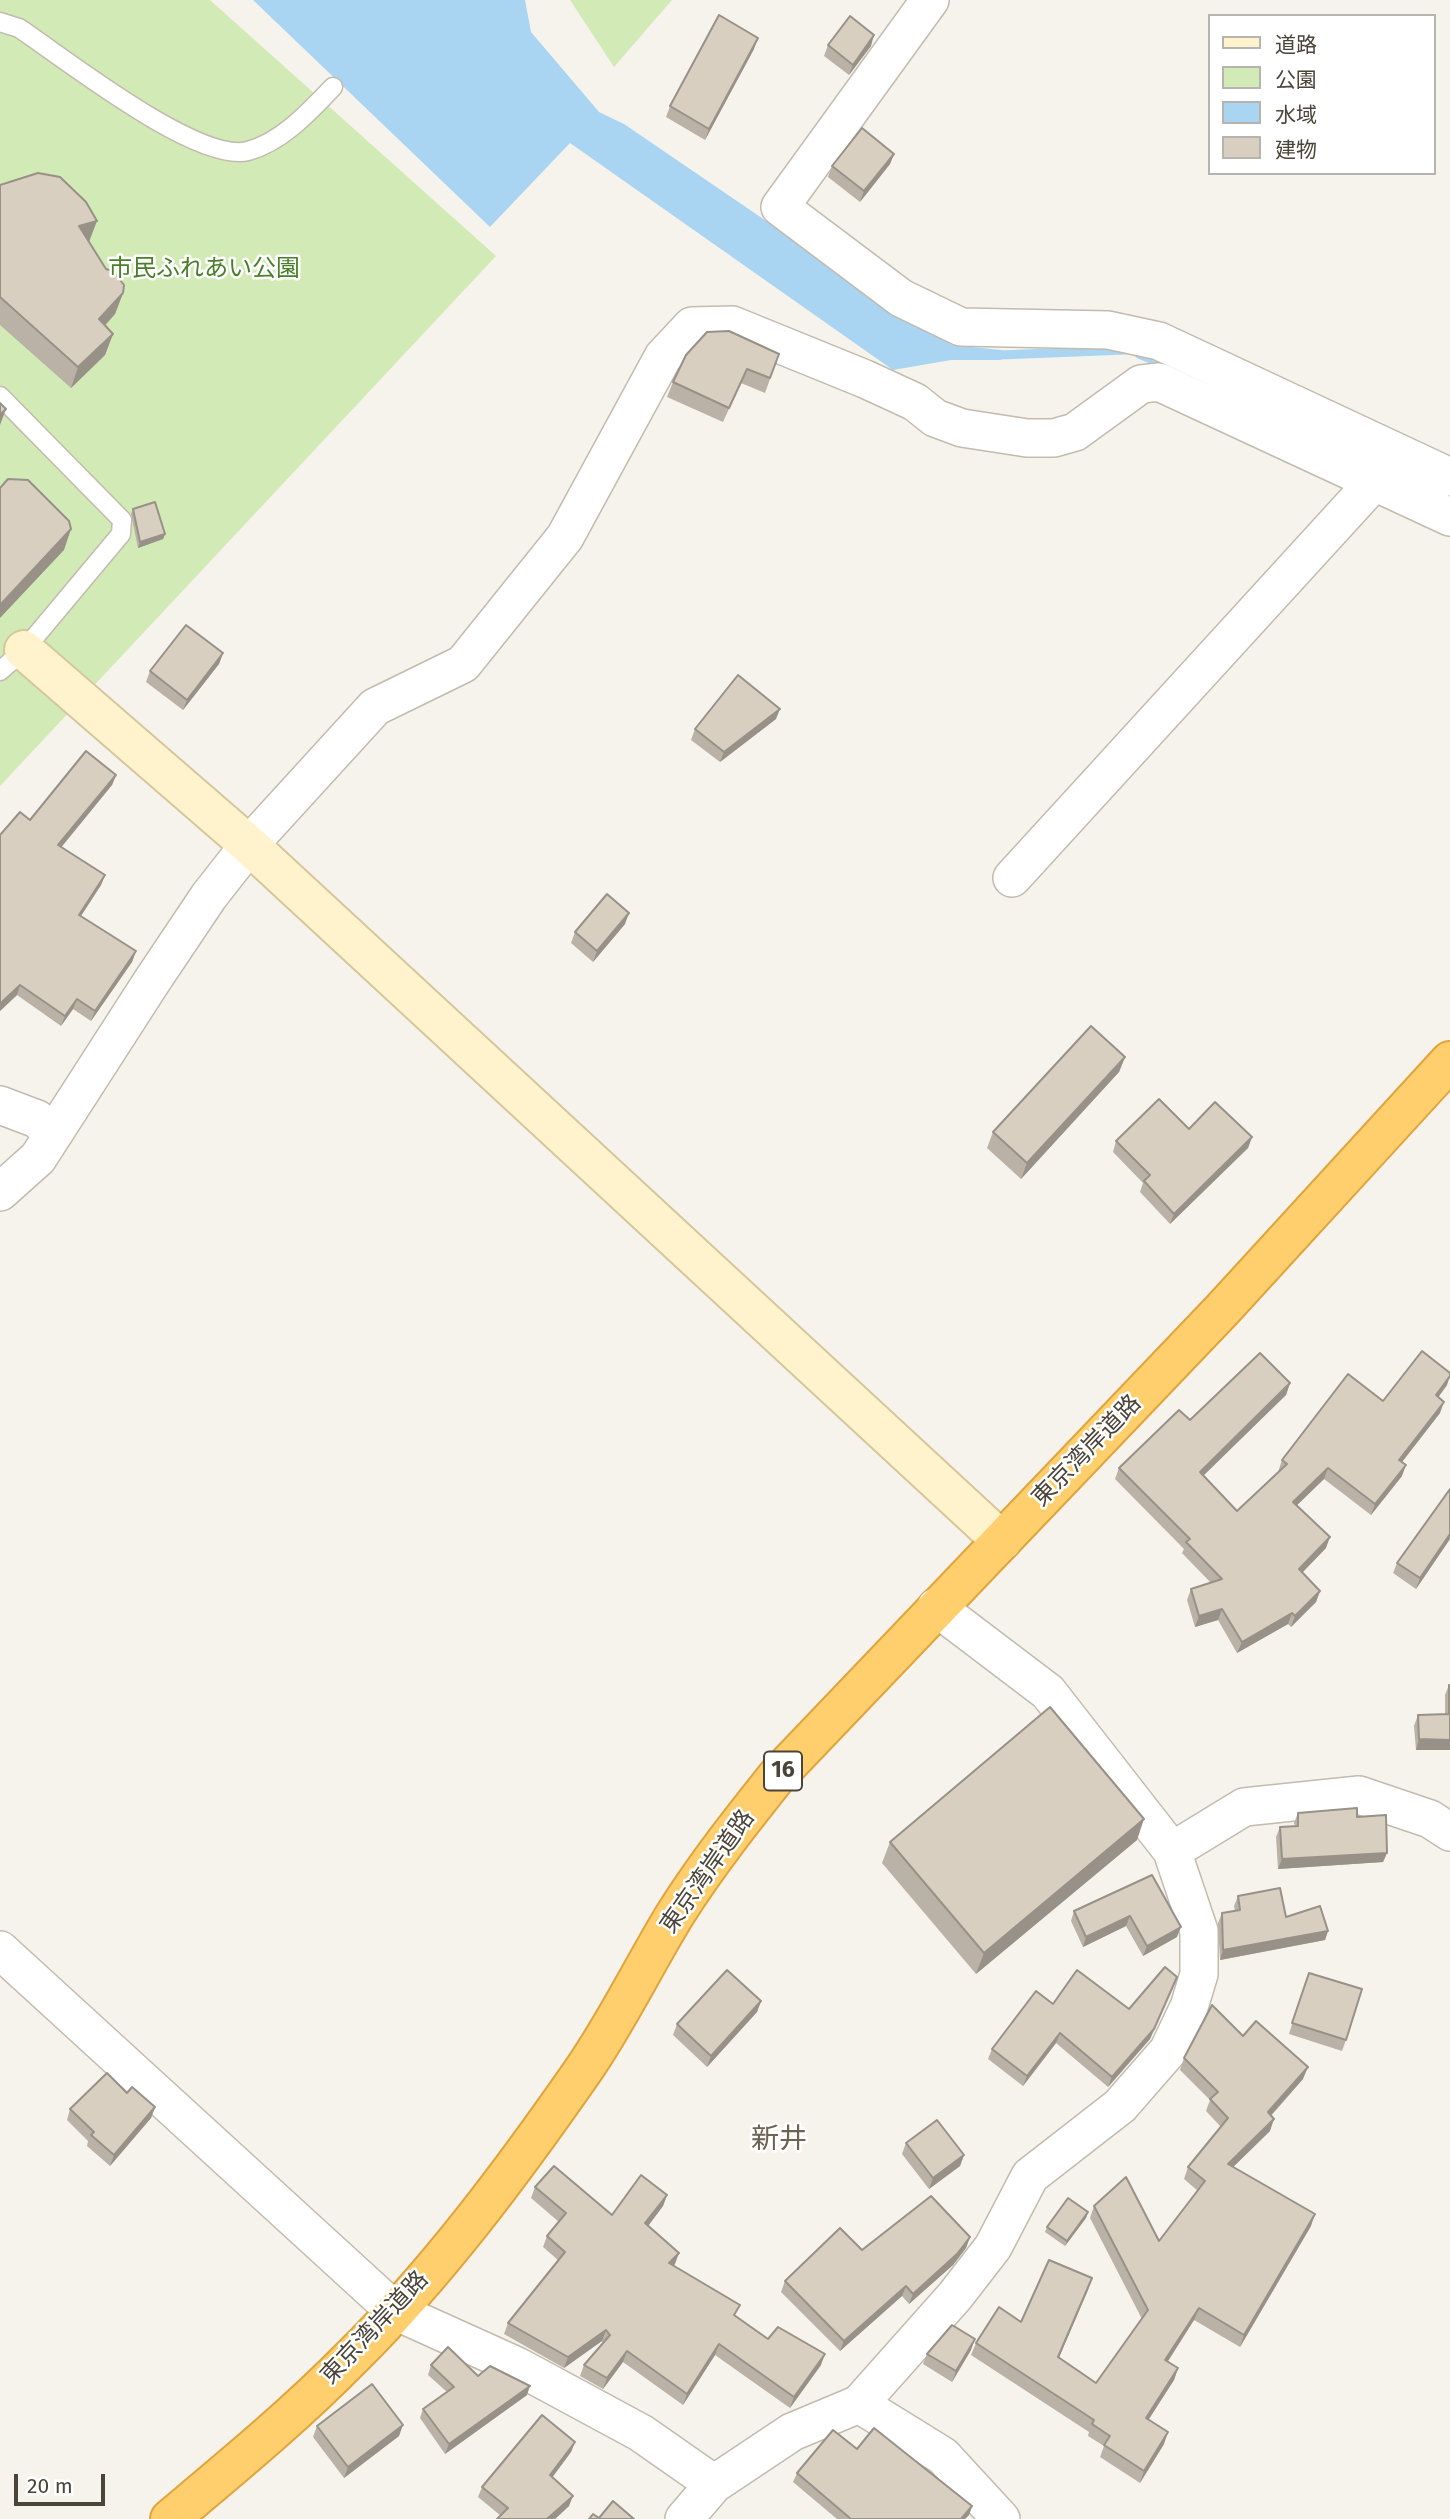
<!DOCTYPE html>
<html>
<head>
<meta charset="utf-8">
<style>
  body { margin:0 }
  #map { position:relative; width:1450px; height:2519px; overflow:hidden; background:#f6f3ec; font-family:"Fira Sans","Noto Sans JP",sans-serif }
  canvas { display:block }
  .legend { position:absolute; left:1208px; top:14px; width:228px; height:161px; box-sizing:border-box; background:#fff; border:2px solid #b7b4b0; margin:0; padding:9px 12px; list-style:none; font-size:21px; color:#4b4439 }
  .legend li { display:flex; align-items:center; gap:14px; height:35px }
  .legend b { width:35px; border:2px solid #b7b4b0 }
  .scale { position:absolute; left:14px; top:2474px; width:91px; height:32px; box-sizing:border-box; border:4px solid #4b4439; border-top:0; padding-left:9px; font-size:21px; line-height:24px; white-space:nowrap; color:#4b4439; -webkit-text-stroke:5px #fff; paint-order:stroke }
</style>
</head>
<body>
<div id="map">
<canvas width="1450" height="2519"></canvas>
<ul class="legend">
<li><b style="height:9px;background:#fff3cd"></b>道路</li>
<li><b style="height:19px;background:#d2eab5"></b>公園</li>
<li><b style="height:19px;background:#a9d4f2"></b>水域</li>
<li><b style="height:19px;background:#d8cfc1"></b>建物</li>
</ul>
<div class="scale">20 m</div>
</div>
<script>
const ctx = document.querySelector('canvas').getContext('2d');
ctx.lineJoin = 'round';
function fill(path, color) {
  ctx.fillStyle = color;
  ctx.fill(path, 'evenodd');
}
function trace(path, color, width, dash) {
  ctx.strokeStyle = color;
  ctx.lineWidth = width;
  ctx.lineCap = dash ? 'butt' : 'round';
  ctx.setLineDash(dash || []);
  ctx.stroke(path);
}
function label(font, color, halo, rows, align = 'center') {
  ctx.font = font + ' "Fira Sans","Noto Sans JP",sans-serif';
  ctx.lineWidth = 5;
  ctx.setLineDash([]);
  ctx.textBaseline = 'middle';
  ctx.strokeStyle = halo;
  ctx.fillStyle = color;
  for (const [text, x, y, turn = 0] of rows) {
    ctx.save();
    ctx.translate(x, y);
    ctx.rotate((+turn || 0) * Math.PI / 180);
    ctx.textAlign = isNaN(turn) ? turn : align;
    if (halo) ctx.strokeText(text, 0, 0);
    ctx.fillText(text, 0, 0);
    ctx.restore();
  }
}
const green = new Path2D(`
  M0 0H210L496 256 0 786Z
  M570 0H672L614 67Z`);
const water = new Path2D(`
  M253 0H525L531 32 599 112 624 124 929 332 952 345 1001 350 1011 355 1000 360H951L893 370 570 143 490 227Z`);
const stream = new Path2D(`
  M1139 354 1175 369
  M1000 355 1126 350
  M1238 399 1273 415`);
const lane = new Path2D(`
  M0 22 19 28C64 58 198 164 248 151 282 142 310 111 333 87
  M0 396 122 520 121 534 24 650 0 671`);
const street = new Path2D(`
  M930 0 780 207 901 298 961 327 1108 330 1159 341 1450 477
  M1012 878 1374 482
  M0 1105 37 1119 53 1134
  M0 1192 38 1158 152 981 209 896 249 845 375 707 463 664 565 537 663 357 692 326 732 325 865 379 915 402 935 418 962 428 1027 438H1054L1075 432 1141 384 1159 382 1450 517
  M1172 1851 1244 1807 1359 1795 1430 1819 1450 1832
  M0 1950 395 2311 517 2366 641 2433 714 2484
  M859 2404 943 2456 1001 2519
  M684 2519 714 2484 792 2432 859 2404 955 2296 993 2247 1030 2176 1120 2106 1168 2051 1189 2007 1199 1974V1931L1172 1851 1048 1692 936 1607`);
const secondary = new Path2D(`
  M24 650 249 845 1002 1541`);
const highway = new Path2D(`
  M170 2519C232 2467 295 2415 352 2357 438 2272 513 2171 582 2072 617 2022 644 1965 676 1913 707 1864 742 1820 777 1776L1222 1310 1450 1061`);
const wall = new Path2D(`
  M828 45 871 46 849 75 824 56Z
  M754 49 705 140 666 117 670 106Z
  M894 154 890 164 860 202 828 177 832 166Z
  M0 185 89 242 106 269 123 293 115 314 105 326 113 334 105 355 71 388 0 325Z
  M779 354 765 393 741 383 723 422 667 397 673 382Z
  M133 509 165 534 163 539 138 548 131 514Z
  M223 653 219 664 183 710 146 682 150 671Z
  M776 719 720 762 691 740 695 729Z
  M116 775 112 785 61 847 105 875 101 885 81 916 136 951 132 962 91 1021 73 1009 61 1026 17 995 0 1011V835Z
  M625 924 593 962 571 943 575 932Z
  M1125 1057 1119 1072 1021 1179 987 1148 993 1132Z
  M1189 1129 1252 1137 1248 1148 1170 1224 1140 1192 1143 1183 1113 1152 1116 1141Z
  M1290 1383 1286 1395 1203 1475 1237 1511 1278 1472 1282 1460 1383 1401 1447 1385 1438 1397 1440 1413 1402 1462V1476L1371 1515 1324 1479 1297 1505 1326 1548 1302 1573 1320 1591 1316 1602 1291 1627 1288 1624 1237 1653 1218 1620 1195 1627 1187 1600 1191 1589 1211 1583 1182 1553 1184 1549 1115 1479 1119 1468 1190 1420Z
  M1450 1539 1416 1589 1393 1573 1397 1563Z
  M1449 1685H1450V1750H1416L1414 1726 1418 1715 1445 1714V1695Z
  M1298 1813 1357 1817 1387 1853 1383 1862 1278 1869 1276 1837 1280 1827 1295 1826 1294 1823Z
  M1137 1840 976 1974 882 1863 890 1842Z
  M1152 1875 1177 1937 1143 1956 1126 1926 1083 1947 1071 1921 1074 1911Z
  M1238 1896 1286 1917 1328 1931 1325 1940 1220 1960 1218 1923 1222 1913 1235 1911 1234 1906Z
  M1177 1977 1150 2039 1108 2087 1056 2043 1023 2086 988 2059 992 2049 1053 2004 1129 2009Z
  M1305 1983 1346 2040 1342 2051 1289 2034Z
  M761 2001 757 2012 707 2067 673 2035 677 2024Z
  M1243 2036 1303 2079 1271 2116 1270 2131 1233 2167 1311 2226 1240 2347 1194 2320 1168 2361 1178 2368 1174 2380 1148 2420 1164 2444 1140 2483 1100 2457 1104 2446 1088 2436 1089 2432 971 2355 976 2343 1021 2322 1092 2278 1059 2357 1096 2383 1142 2319 1090 2218 1094 2206 1159 2241 1198 2191 1184 2179 1188 2167 1221 2127 1206 2111 1210 2100 1180 2070 1184 2058Z
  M127 2093 155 2107 151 2118 110 2166 87 2146 88 2141 67 2120 70 2109Z
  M906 2143 964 2155 960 2166 929 2189 902 2154Z
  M535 2187 612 2215 667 2195 663 2206 648 2226 675 2264 673 2266 736 2316 768 2339 821 2365 790 2408 715 2355 683 2405 623 2362 603 2389 580 2376 584 2365 603 2343 602 2341 564 2368 504 2334 508 2323 558 2260 543 2247 547 2236 559 2222 531 2198Z
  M1088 2212 1086 2218 1065 2246 1045 2232 1047 2227Z
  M970 2237 966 2248 953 2265 909 2304 902 2296 840 2351 781 2292 785 2281 862 2250Z
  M971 2350 952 2382 923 2364 927 2354Z
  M431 2365 478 2376 527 2395 445 2454 420 2418 423 2409 447 2392 428 2375Z
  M317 2426 399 2436 344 2478 313 2437Z
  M575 2442 571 2452 552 2477 569 2506 555 2519H497L501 2516 478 2497 482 2487Z
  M857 2449 972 2506 969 2515 965 2519H837L793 2482 797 2473Z`);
const shadedWall = new Path2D(`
  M874 35 871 46 849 75 853 65Z
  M758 38 754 49 705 140 709 129Z
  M894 154 890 164 860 202 864 191Z
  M97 221 89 242 79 226Z
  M123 293 115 314 91 340 99 319Z
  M113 334 105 355 71 388 78 367Z
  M6 409 0 425V415Z
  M71 529 64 550 0 618V605Z
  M165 534 163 539 138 548 140 542Z
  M223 653 219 664 183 710 187 700Z
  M780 709 776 719 720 762 724 752Z
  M116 775 112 785 55 855 58 845Z
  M105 875 101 885 75 925 79 915Z
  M629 913 625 924 593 962 597 951Z
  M136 951 132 962 91 1021 95 1011Z
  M20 985 17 995 0 1011V1004Z
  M77 999 73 1009 61 1026 65 1016Z
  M1125 1057 1119 1072 1021 1179 1027 1163Z
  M1252 1137 1248 1148 1170 1224 1174 1214Z
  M1450 1376 1447 1385 1432 1406 1436 1395Z
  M1290 1383 1286 1395 1196 1483 1200 1472Z
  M1444 1402 1440 1413 1395 1471 1399 1460Z
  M1406 1465 1402 1476 1371 1515 1375 1504Z
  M1328 1468 1324 1479 1289 1513 1293 1502Z
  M1450 1534V1539L1416 1589 1420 1578Z
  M1330 1537 1326 1548 1295 1580 1299 1569Z
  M1320 1591 1316 1602 1291 1627 1295 1616Z
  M1222 1609 1218 1620 1195 1627 1199 1616Z
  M1292 1613 1288 1624 1237 1653 1242 1642Z
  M1419 1739 1450 1740V1750H1416Z
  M1144 1819 1137 1840 976 1974 984 1953Z
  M1387 1853 1383 1862 1278 1869 1282 1859Z
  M1130 1916 1126 1926 1083 1947 1086 1937Z
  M1181 1927 1177 1937 1143 1956 1147 1946Z
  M1328 1931 1325 1940 1220 1960 1223 1950Z
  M1177 1977 1150 2039 1108 2087 1112 2077Z
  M761 2001 757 2012 707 2067 711 2056Z
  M1060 2033 1056 2043 1023 2086 1027 2076Z
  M1308 2067 1303 2079 1263 2124 1268 2112Z
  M155 2107 151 2118 110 2166 114 2155Z
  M1274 2119 1270 2131 1224 2176 1228 2164Z
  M964 2155 960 2166 929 2189 933 2178Z
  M667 2195 663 2206 642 2234 645 2223Z
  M1088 2212 1086 2218 1065 2246 1067 2241Z
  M1315 2214 1311 2226 1240 2347 1244 2335Z
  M970 2237 966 2248 953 2265 909 2304 913 2294Z
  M679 2253 675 2264 666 2274 669 2263Z
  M1092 2278 1088 2290 1054 2369 1058 2357Z
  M906 2286 902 2296 840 2351 844 2341Z
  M1199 2308 1194 2320 1161 2372 1165 2360Z
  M606 2330 602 2341 564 2368 568 2357Z
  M975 2339 971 2350 952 2382 956 2371Z
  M719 2344 715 2355 683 2405 687 2394Z
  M627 2351 623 2362 603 2389 607 2378Z
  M825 2354 821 2365 790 2408 794 2397Z
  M1178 2368 1174 2380 1142 2430 1146 2418Z
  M530 2386 527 2395 445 2454 449 2444Z
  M403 2425 399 2436 344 2478 348 2467Z
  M1168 2432 1164 2444 1140 2483 1144 2471Z
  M575 2442 571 2452 546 2486 550 2475Z
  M573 2496 569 2506 555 2519H547Z
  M972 2506 969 2515 965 2519H961Z`);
const building = new Path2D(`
  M719 15 758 38 709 129 670 106Z
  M850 16 874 35 853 65 828 45Z
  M862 128 894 154 864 191 832 166Z
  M38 173 60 177 86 202 97 221 79 226 106 269 113 271 124 285 123 293 99 319 113 334 78 367 0 297V185Z
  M729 331 779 354 770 378 747 369 729 408 673 382 686 355 707 332Z
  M0 403 6 409 0 415Z
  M8 479 28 480 69 521 71 529 0 605V488Z
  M155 502 165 534 140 542 133 509Z
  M186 625 223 653 187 700 150 671Z
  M738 675 780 709 724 752 695 729Z
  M86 751 116 775 58 845 105 875 79 915 136 951 95 1011 77 999 65 1016 20 985 0 1004V835L20 812 30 820Z
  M607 894 629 913 597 951 575 932Z
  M1091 1026 1125 1057 1027 1163 993 1132Z
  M1159 1099 1189 1129 1215 1102 1252 1137 1174 1214 1144 1181 1150 1175 1116 1141Z
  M1422 1351 1450 1373V1376L1436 1395 1444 1402 1399 1460 1406 1465 1375 1504 1328 1468 1293 1502 1330 1537 1299 1569 1320 1591 1295 1616 1292 1613 1242 1642 1222 1609 1199 1616 1191 1589 1222 1579 1186 1542 1190 1539 1119 1468 1179 1410 1190 1420 1260 1353 1290 1383 1200 1472 1237 1511 1287 1464 1282 1460 1348 1374 1383 1401Z
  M1450 1489V1534L1420 1578 1397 1563Z
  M1449 1685H1450V1740L1419 1739 1418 1715 1449 1714Z
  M1050 1707 1144 1819 984 1953 890 1842Z
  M1357 1808V1817L1386 1815 1387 1853 1282 1859 1280 1827 1298 1826V1813Z
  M1152 1875 1181 1927 1147 1946 1130 1916 1086 1937 1074 1911Z
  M1280 1888 1286 1917 1320 1906 1328 1931 1223 1950 1222 1913 1240 1910 1238 1896Z
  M1165 1967 1177 1977 1154 2029 1112 2077 1060 2033 1027 2076 992 2049 1036 1991 1053 2004 1077 1970 1129 2009Z
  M727 1970 761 2001 711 2056 677 2024Z
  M1309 1973 1362 1989 1346 2040 1292 2023Z
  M1212 2005 1243 2036 1256 2021 1308 2067 1268 2112 1274 2119 1228 2164 1315 2214 1244 2335 1199 2308 1165 2360 1178 2368 1146 2418 1168 2432 1144 2471 1104 2445 1110 2436 1092 2424 1094 2420 976 2343 999 2307 1021 2322 1049 2260 1092 2278 1058 2357 1096 2383 1148 2310 1094 2206 1126 2177 1159 2241 1205 2181 1188 2167 1228 2118 1210 2099 1218 2092 1184 2058Z
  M107 2073 127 2093 132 2087 155 2107 114 2155 91 2135 94 2132 70 2109Z
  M937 2120 964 2155 933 2178 906 2143Z
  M554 2166 612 2215 641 2175 667 2195 645 2223 679 2253 669 2263 740 2305 734 2315 768 2339 778 2327 825 2354 794 2397 719 2344 687 2394 627 2351 607 2378 584 2365 610 2335 606 2330 568 2357 508 2323 565 2252 547 2236 566 2213 535 2187Z
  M931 2196 970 2237 957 2254 913 2294 906 2286 844 2341 785 2281 840 2228 862 2250Z
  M1068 2198 1088 2212 1067 2241 1047 2227Z
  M952 2325 975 2339 956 2371 927 2354Z
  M448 2347 478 2376 490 2366 530 2386 449 2444 423 2409 454 2387 431 2365Z
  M372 2384 403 2425 348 2467 317 2426Z
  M542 2415 575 2442 550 2475 573 2496 547 2519H497L508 2508 482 2487Z
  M874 2428 972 2506 961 2519H851L797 2473 833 2430 857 2449Z
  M613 2501 634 2519H589L593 2514 599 2518Z`);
const shields = [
  [783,1771,38]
];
const shieldNames = [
  ["16",783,1771]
];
const parkNames = [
  ["市民ふれあい公園",204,269]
];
const streetNames = [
  ["東京湾岸道路",1087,1451,-46],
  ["東京湾岸道路",708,1872,-55],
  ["東京湾岸道路",375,2328,-47]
];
const quarterNames = [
  ["新井",779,2140]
];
fill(green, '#d2eab5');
fill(water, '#a9d4f2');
trace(stream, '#a9d4f2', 9);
trace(lane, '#c2bbae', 21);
trace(street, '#c2bbae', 40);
trace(secondary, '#d6c79b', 42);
trace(highway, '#e0a43c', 42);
trace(lane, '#fff', 18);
trace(street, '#fff', 37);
trace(secondary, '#fff3cd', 38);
trace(highway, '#ffcf6e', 38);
fill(wall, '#bab2a6');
fill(shadedWall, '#979187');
fill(building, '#d8cfc1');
trace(building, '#979187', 2);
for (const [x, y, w] of shields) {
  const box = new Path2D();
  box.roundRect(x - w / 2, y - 19.5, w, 39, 5);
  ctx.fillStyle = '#fff';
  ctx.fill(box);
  trace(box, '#4b4439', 2);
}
label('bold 23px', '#4b4439', null, shieldNames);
label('24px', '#4a7f2a', '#fff', parkNames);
label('24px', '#4b4439', '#fff', streetNames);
label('28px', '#6e6250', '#fff', quarterNames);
</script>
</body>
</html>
